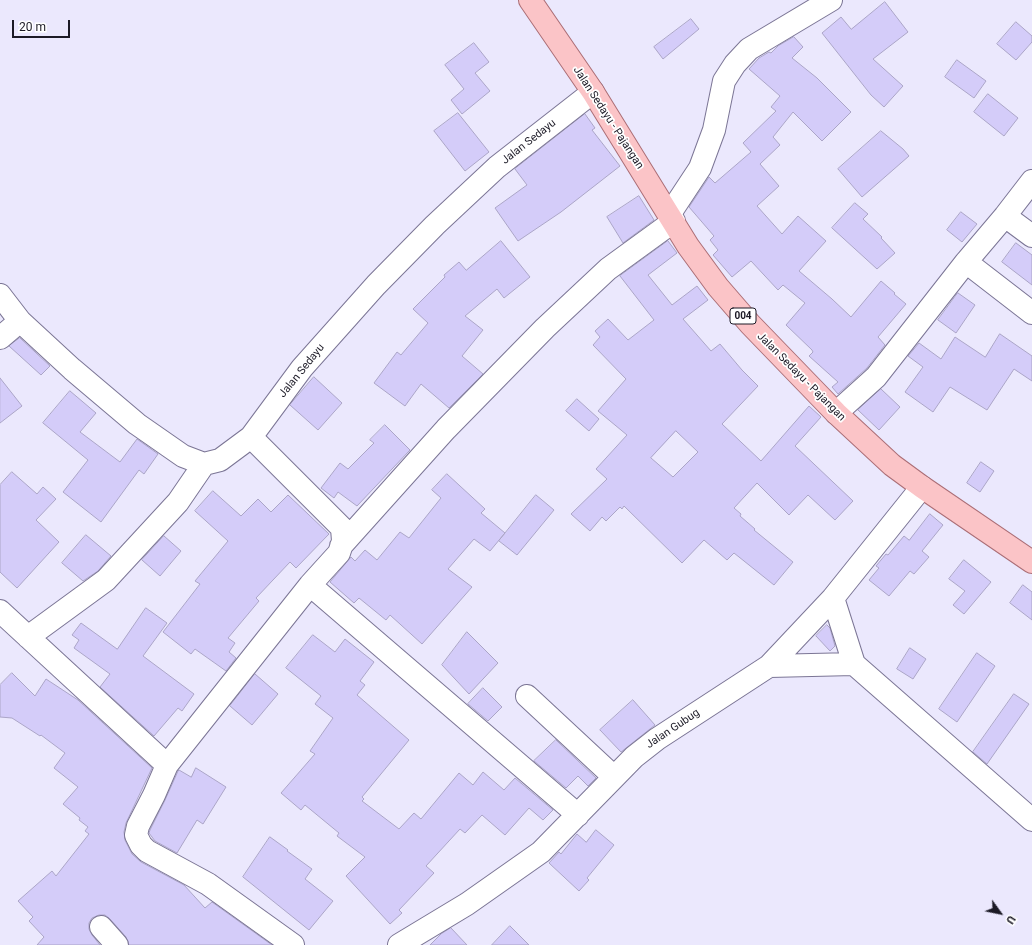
<!DOCTYPE html>
<html>
<head>
<meta charset="utf-8">
<style>
  body { margin:0 }
  #map { position:relative; width:1032px; height:945px; overflow:hidden; background:#ebe8fd; font-family:Roboto,sans-serif }
  canvas { display:block }
  .north { position:absolute; left:980px; top:893px; width:40px; height:40px; -webkit-text-stroke:3px #fff; paint-order:stroke; rotate:123deg; font-size:11px; font-weight:700; line-height:16px; text-align:center; color:#1c1a26 }
  .north::after { content:''; display:block; margin:auto; width:14px; height:18px; background:#1c1a26; clip-path:polygon(50% 0,100% 100%,50% 72%,0 100%) }
  .scale { position:absolute; left:12px; top:20px; width:58px; height:18px; box-sizing:border-box; border:2px solid #1c1a26; border-top:0; padding-left:5px; font-size:12px; line-height:14px; white-space:nowrap; color:#1c1a26; -webkit-text-stroke:3px #fff; paint-order:stroke }
</style>
</head>
<body>
<div id="map">
<canvas width="1032" height="945"></canvas>
<div class="north">U</div>
<div class="scale">20 m</div>
</div>
<script>
const ctx = document.querySelector('canvas').getContext('2d');
ctx.lineJoin = 'round';
function fill(path, color) {
  ctx.fillStyle = color;
  ctx.fill(path, 'evenodd');
}
function trace(path, color, width, dash) {
  ctx.strokeStyle = color;
  ctx.lineWidth = width;
  ctx.lineCap = dash ? 'butt' : 'round';
  ctx.setLineDash(dash || []);
  ctx.stroke(path);
}
function label(font, color, halo, rows, align = 'center') {
  ctx.font = font + ' Roboto,sans-serif';
  ctx.lineWidth = 3.5;
  ctx.setLineDash([]);
  ctx.textBaseline = 'middle';
  ctx.strokeStyle = halo;
  ctx.fillStyle = color;
  for (const [text, x, y, turn = 0] of rows) {
    ctx.save();
    ctx.translate(x, y);
    ctx.rotate((+turn || 0) * Math.PI / 180);
    ctx.textAlign = isNaN(turn) ? turn : align;
    if (halo) ctx.strokeText(text, 0, 0);
    ctx.fillText(text, 0, 0);
    ctx.restore();
  }
}
const building = new Path2D(`
  M885 2 908 32 873 59 903 86 884 107 871 95 822 33 841 17 851 29Z
  M691 19 699 29 663 59 654 47Z
  M1016 22 1032 36V42L1016 60 997 44Z
  M794 37 803 47 792 58 817 78 851 112 822 141 793 112 773 137 780 145 760 164 779 186 757 206 782 234 798 216 826 241 799 271 832 299 851 317 881 281 895 293 894 294 906 304 878 337 885 345 867 368 838 394 832 387 838 382 809 356 813 352 812 350 786 325 805 303 783 285 778 290 751 261 732 277 713 255 718 250 710 240 714 236 689 207 709 177 715 183 751 152 743 143 776 111 771 107 780 96 749 69 759 58 769 52 771 53 778 46Z
  M474 43 489 62 475 73 490 91 462 114 451 100 464 89 445 65Z
  M957 60 986 81 974 98 945 77Z
  M988 94 1018 118 1004 136 974 112Z
  M458 113 489 152 465 171 434 131Z
  M585 114 595 128 592 130 620 166 561 212 518 241 495 208 527 185 515 169Z
  M881 131 903 149 909 156 862 197 838 169Z
  M639 196 654 220 623 243 607 217Z
  M855 203 868 214 863 219 882 237 881 238 895 253 877 269 832 228Z
  M961 212 977 224 962 242 947 230Z
  M501 241 530 277 504 298 497 289 465 316 483 330 462 356 483 374 449 408 421 384 405 406 374 383 397 352 401 355 428 323 413 309 445 277 444 275 459 262 466 270Z
  M668 241 677 253 648 275 672 305 697 286 708 300 683 319 711 351 720 344 742 370 758 386 722 424 761 461 809 406 821 417 795 446 853 501 835 520 808 495 789 515 757 483 734 508 741 514 740 516 755 529 754 530 793 562 774 585 734 553 727 560 704 540 682 563 624 506 622 509 620 507 606 521 602 517 590 531 571 514 607 479 596 469 627 435 598 411 626 379 593 345 600 337 595 331 608 319 628 340 654 320 620 276ZM676 431 698 452 673 477 651 458Z
  M1016 243 1032 255V285L1002 262Z
  M958 293 975 305 956 333 938 320Z
  M1000 334 1032 356V381L1014 369 987 410 950 387 933 412 905 392 923 367 908 356 919 343 941 359 955 337 985 357Z
  M20 338 50 366 41 375 9 346Z
  M314 377 342 403 318 430 290 405Z
  M0 378 22 406 0 423Z
  M881 389 900 407 879 430 858 410Z
  M70 391 96 413 80 432 120 462 137 439 158 454 144 474 139 470 101 522 63 492 88 460 43 423Z
  M577 399 599 419 589 431 566 411Z
  M385 425 410 450 357 506 338 492 334 498 321 488 340 463 348 469 374 443 370 440Z
  M981 462 994 471 980 492 967 483Z
  M12 472 37 494 43 487 56 499 36 520 59 542 17 588 0 572V485Z
  M447 474 485 509 481 513 505 533 490 551 474 539 448 569 472 587 422 644 390 615 386 620 359 598 354 603 330 582 351 557 355 561 365 550 377 560 400 532 409 538 441 498 432 490Z
  M213 491 241 516 258 499 271 512 288 495 329 534 296 568 290 562 256 598 259 601 228 638 235 643 229 652 236 658 226 671 195 649 191 654 163 632 200 584 195 581 228 541 195 511Z
  M536 495 554 510 517 555 499 541Z
  M930 514 943 525 922 551 929 557 914 574 910 571 889 596 869 580 879 568 876 566 886 554 888 555 904 536 909 540Z
  M86 535 111 556 98 571 83 581 62 563Z
  M164 536 181 551 160 576 142 560Z
  M964 560 991 582 964 614 953 605 965 591 949 579Z
  M1023 585 1032 592V620L1010 603Z
  M146 608 167 623 143 656 194 694 182 711 178 708 154 736 100 687 110 674 74 648 79 640 72 635 81 623 117 649Z
  M827 625 830 628 835 646 830 651 816 636Z
  M467 632 498 663 469 694 442 665Z
  M313 635 335 652 345 639 374 662 360 681 365 685 357 695 409 740 362 797 364 799 362 801 399 829 414 813 421 819 459 773 473 785 483 772 504 790 515 778 553 810 543 820 529 808 505 835 482 815 465 833 460 829 426 866 434 873 399 910 402 913 390 924 346 876 365 857 337 836 339 833 305 805 301 810 281 793 315 754 310 751 333 718 315 704 321 696 286 668Z
  M910 648 926 659 913 679 897 669Z
  M977 653 995 666 957 722 939 709Z
  M12 673 35 696 46 679 78 700 152 768 126 823 124 832 125 840 132 854 141 862 184 885 205 908 212 902 272 945H129L126 937 110 919 105 915H99L92 918 89 923V929L92 935 100 945H37L44 937 29 921 33 917 18 901 52 871 56 876 89 834 85 831 88 827 79 820 80 818 63 804 78 787 54 768 65 753 41 735 40 736 12 718 0 717V685Z
  M255 674 278 694 252 725 230 706Z
  M483 688 502 707 488 721 468 704Z
  M1014 694 1029 704 987 764 973 752Z
  M633 700 655 725 621 752 600 730Z
  M556 740 596 778 588 786 578 776 566 788 534 761Z
  M196 768 226 787 203 824 197 820 177 853 155 841 149 833 150 830 165 800 178 771 179 770 191 777Z
  M596 830 614 845 587 878 589 880 579 891 549 863 559 852 561 854 577 834 586 842Z
  M270 837 288 850 287 851 312 869 305 879 333 901 309 930 243 877Z
  M510 926 529 945H492Z
  M451 928 467 945H430L441 934Z`);
const street = new Path2D(`
  M669 215 700 168 714 130 724 81 735 64 749 49 831 0
  M1005 216 1032 236
  M966 262 1032 313
  M0 295 20 321 72 369 137 424 183 456 204 464 220 460 251 437 302 368 376 285 435 225 497 167 593 92
  M0 338 20 321
  M836 413 876 377 966 262 1005 216 1032 181
  M251 437 342 528 343 541 339 553 310 585 167 765 154 795 138 826 136 835 141 845 147 851 208 884 293 945
  M341 546 446 429 545 328 608 269 674 221
  M310 585 578 815
  M833 598 854 664 1032 820
  M0 611 167 765
  M28 637 106 580 178 502 204 464
  M769 666 854 664
  M527 696 614 777
  M101 927 117 945
  M399 945 467 904 541 852 634 757 657 739 769 666 833 598 922 487`);
const primary = new Path2D(`
  M530 0 593 92 688 246 718 287 750 324 836 413 892 465 922 487 1032 562`);
const shields = [
  [743,316,26]
];
const shieldNames = [
  ["004",743,316]
];
const streetNames = [
  ["Jalan Sedayu - Pajangan",608,118,57],
  ["Jalan Sedayu",529,142,-38],
  ["Jalan Sedayu",302,371,-51],
  ["Jalan Sedayu - Pajangan",801,377,45],
  ["Jalan Gubug",673,729,-34]
];
fill(building, '#d4ccf9');
trace(building, '#aba5c7', 1);
trace(street, '#7b7595', 24);
trace(primary, '#ab6e76', 24);
trace(street, '#fff', 22);
trace(primary, '#fbc4c7', 22);
for (const [x, y, w] of shields) {
  const box = new Path2D();
  box.roundRect(x - w / 2, y - 8, w, 16, 3);
  ctx.fillStyle = '#fff';
  ctx.fill(box);
  trace(box, '#1c1a26', 1);
}
label('bold 10px', '#1c1a26', null, shieldNames);
label('11px', '#1c1a26', '#fff', streetNames);
</script>
</body>
</html>
